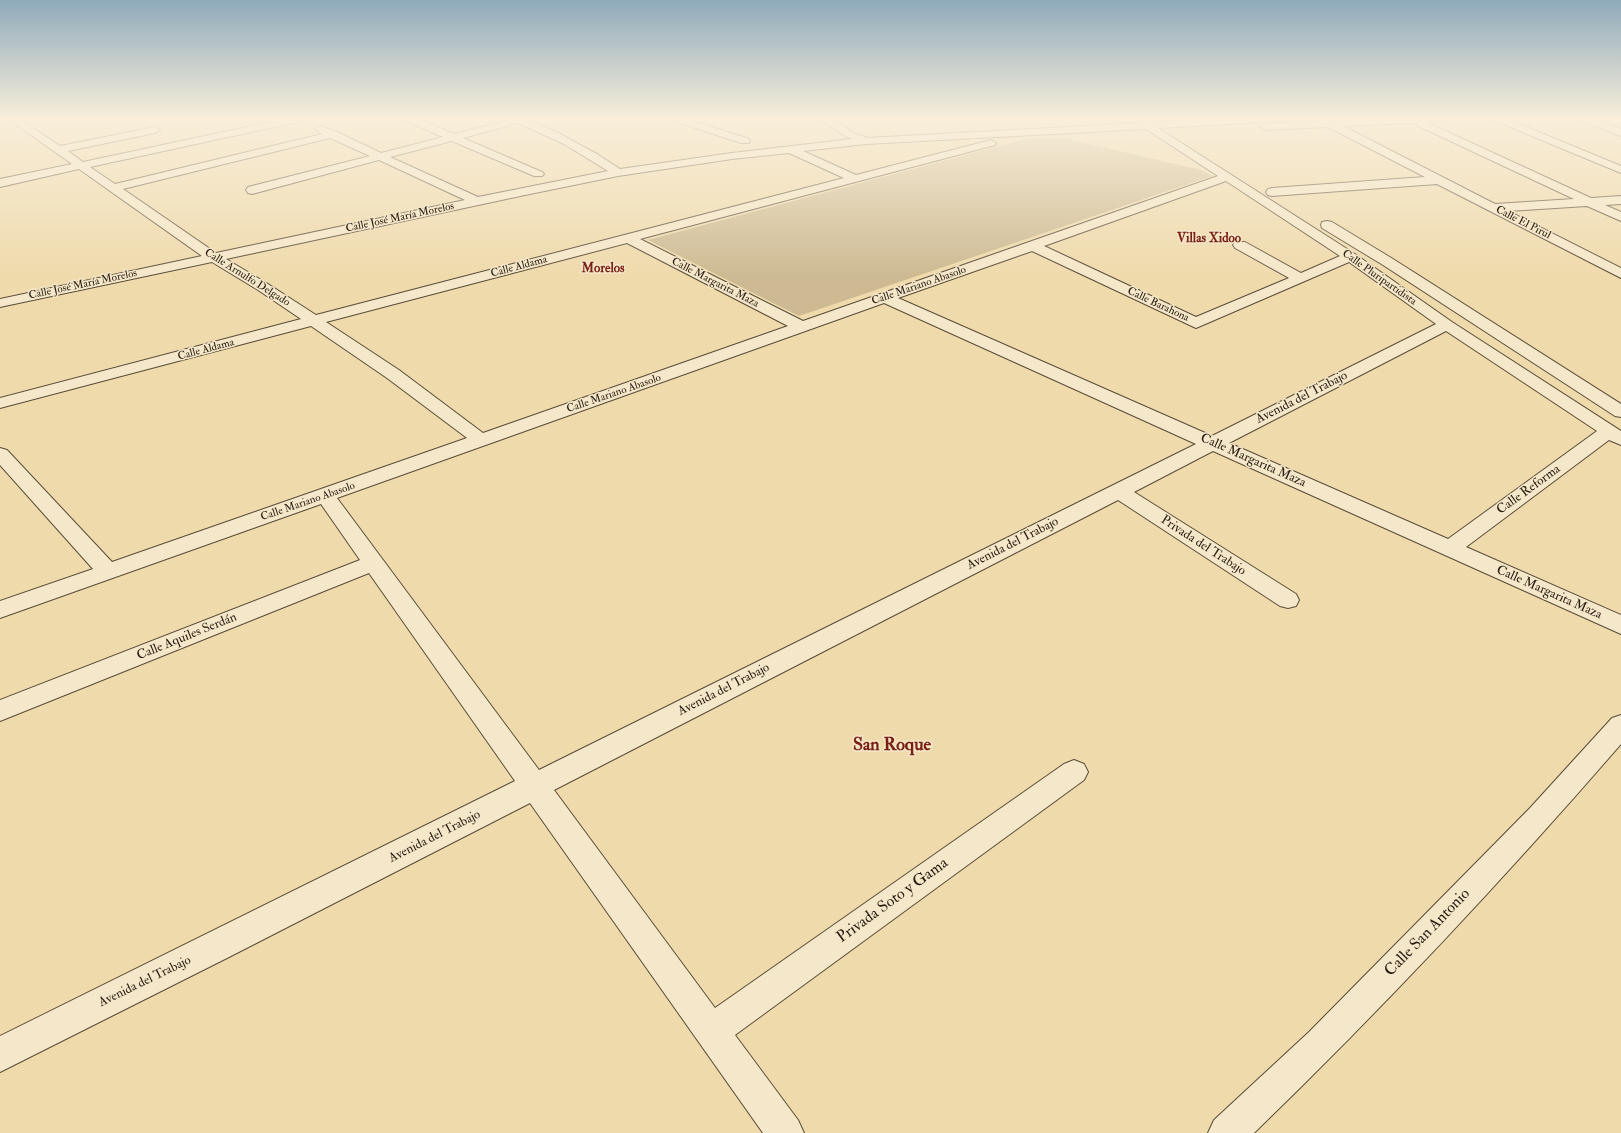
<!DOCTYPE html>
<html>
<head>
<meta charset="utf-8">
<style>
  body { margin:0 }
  canvas { display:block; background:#efdaac }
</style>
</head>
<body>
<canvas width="1621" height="1133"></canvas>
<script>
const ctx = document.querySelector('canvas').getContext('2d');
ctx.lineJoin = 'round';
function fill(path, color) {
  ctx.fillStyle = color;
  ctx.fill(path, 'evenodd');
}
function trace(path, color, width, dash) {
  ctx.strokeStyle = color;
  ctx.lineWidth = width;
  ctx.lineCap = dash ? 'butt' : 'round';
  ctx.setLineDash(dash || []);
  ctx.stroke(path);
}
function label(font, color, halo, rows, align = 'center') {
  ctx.font = font + ' "IM FELL Double Pica",serif';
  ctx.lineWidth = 3;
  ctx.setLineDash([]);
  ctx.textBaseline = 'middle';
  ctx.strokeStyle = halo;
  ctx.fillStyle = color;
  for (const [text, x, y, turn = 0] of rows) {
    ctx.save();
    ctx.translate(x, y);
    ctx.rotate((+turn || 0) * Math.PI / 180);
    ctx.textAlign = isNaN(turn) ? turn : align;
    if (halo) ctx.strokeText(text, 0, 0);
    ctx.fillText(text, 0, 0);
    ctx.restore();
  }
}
const green = new Path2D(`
  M1063 138 1201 170 1212 176 799 316 648 240 1025 139Z`);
const minor = new Path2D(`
  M7 118H18L60 146 155 127 160 130 155 133 68 151 83 162 289 118H307L302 121 90 167 115 184 322 134 315 129 320 126 337 132 381 153 443 137 404 120 403 118H416L454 134 510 120 509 118H524L558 133 597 154 620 169 732 153 852 139C843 136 837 130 829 125 824 123 818 122 814 118H828L836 121 853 133 868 138 1139 123 1144 120 1150 122 1230 118H1286L1281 121 1158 128 1355 254 1452 322 1621 431V445L1609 440 1466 547 1621 615V634L1213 451 1134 492 1296 594 1299 600 1296 606 1288 608 1280 606 1118 500 554 790 715 1008 1064 764 1074 760 1084 764 1088 772 1084 780 735 1035 798 1120 804 1133H763L530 803 227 958 0 1072V1036L515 781 369 573 0 721V700L360 560 321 504 0 618V601L93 569 0 465V448L7 450 112 562 467 438 387 378 311 326 0 408V398L301 319 258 290 212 262 0 307V299L202 256 79 169 0 187V179L72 164ZM518 123 564 144 608 171 478 197 390 157 452 141 534 176H542L544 174 542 172 463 138ZM1146 129 1218 176 803 321 640 239 995 145 996 143 991 140 856 175 803 151 866 144ZM330 138 370 156 248 187 246 190 248 193 252 194 379 160 465 200 216 253 123 189ZM789 153 844 178 316 315 268 284 226 259 525 195 618 176 732 159ZM1226 181 1340 256 1301 273 1245 242H1235L1233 245 1235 248 1289 278 1196 317 1044 246ZM627 243 788 326 483 433 399 370 326 322ZM1032 251 1196 328 1349 262 1436 324 1212 436 898 298ZM884 303 1196 444 539 770 337 498ZM1446 331 1597 431 1448 539 1229 443Z
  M670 118H684L749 139 750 141 749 143H741L671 120Z
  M1314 118H1326L1332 121 1388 118H1450L1445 121 1426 122 1591 198 1621 196V204L1605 205 1621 212V221L1587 206 1508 211 1621 268V278L1437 184 1272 196 1268 195 1266 192 1268 189 1272 188 1425 177 1328 127 1265 130 1260 127 1265 124 1318 121ZM1412 123 1574 199 1495 204 1343 126Z
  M1492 118H1505L1621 166V173L1493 120Z
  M1578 118H1591L1621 129V136L1579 120Z
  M1327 221 1332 222 1393 259 1621 404V417L1615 416 1383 265 1322 228 1321 225 1322 222Z
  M1621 715V744C1504 879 1382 1009 1254 1133H1208L1214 1120 1309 1032 1530 808 1612 718Z`);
const farStreetnames = [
  ["Calle José María Morelos",400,218,-12],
  ["Calle El Pirul",1523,223,27],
  ["Calle Aldama",519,267,-15],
  ["Calle Arnulfo Delgado",247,278,32],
  ["Calle Pluripartidista",1379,278,35],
  ["Calle Margarita Maza",715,283,27],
  ["Calle José María Morelos",83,285,-12],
  ["Calle Mariano Abasolo",919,286,-19],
  ["Calle Barahona",1158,305,25],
  ["Calle Aldama",206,350,-15],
  ["Calle Mariano Abasolo",614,394,-19],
  ["Calle Mariano Abasolo",308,502,-19]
];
const farQuarternames = [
  ["Villas Xidoo",1209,239],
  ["Morelos",603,269]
];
const streetNames = [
  ["Avenida del Trabajo",1302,398,-27],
  ["Calle Margarita Maza",1253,461,24],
  ["Calle Reforma",1529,490,-36],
  ["Avenida del Trabajo",1013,544,-27],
  ["Privada del Trabajo",1203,546,33],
  ["Calle Margarita Maza",1549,593,24],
  ["Calle Aquiles Serdán",187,637,-22],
  ["Avenida del Trabajo",724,690,-27],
  ["Avenida del Trabajo",435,837,-27],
  ["Avenida del Trabajo",145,982,-26]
];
const nearStreetnames = [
  ["Privada Soto y Gama",893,901,-36],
  ["Calle San Antonio",1428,933,-46]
];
const nearQuarternames = [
  ["San Roque",892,746]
];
fill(green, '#cdba92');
trace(minor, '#594c38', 2);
fill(minor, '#f5e7c9');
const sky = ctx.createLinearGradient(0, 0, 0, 276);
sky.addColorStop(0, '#8faabb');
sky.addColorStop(0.43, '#f8eeda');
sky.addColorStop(1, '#f8eeda00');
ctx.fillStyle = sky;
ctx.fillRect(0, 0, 1621, 276);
label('11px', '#271d12', '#f5e7c9', farStreetnames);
label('bold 13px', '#7a1f14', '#f5e7c9', farQuarternames);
label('13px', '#271d12', '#f5e7c9', streetNames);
label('16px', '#271d12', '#f5e7c9', nearStreetnames);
label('bold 18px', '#7a1f14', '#f5e7c9', nearQuarternames);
</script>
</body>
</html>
